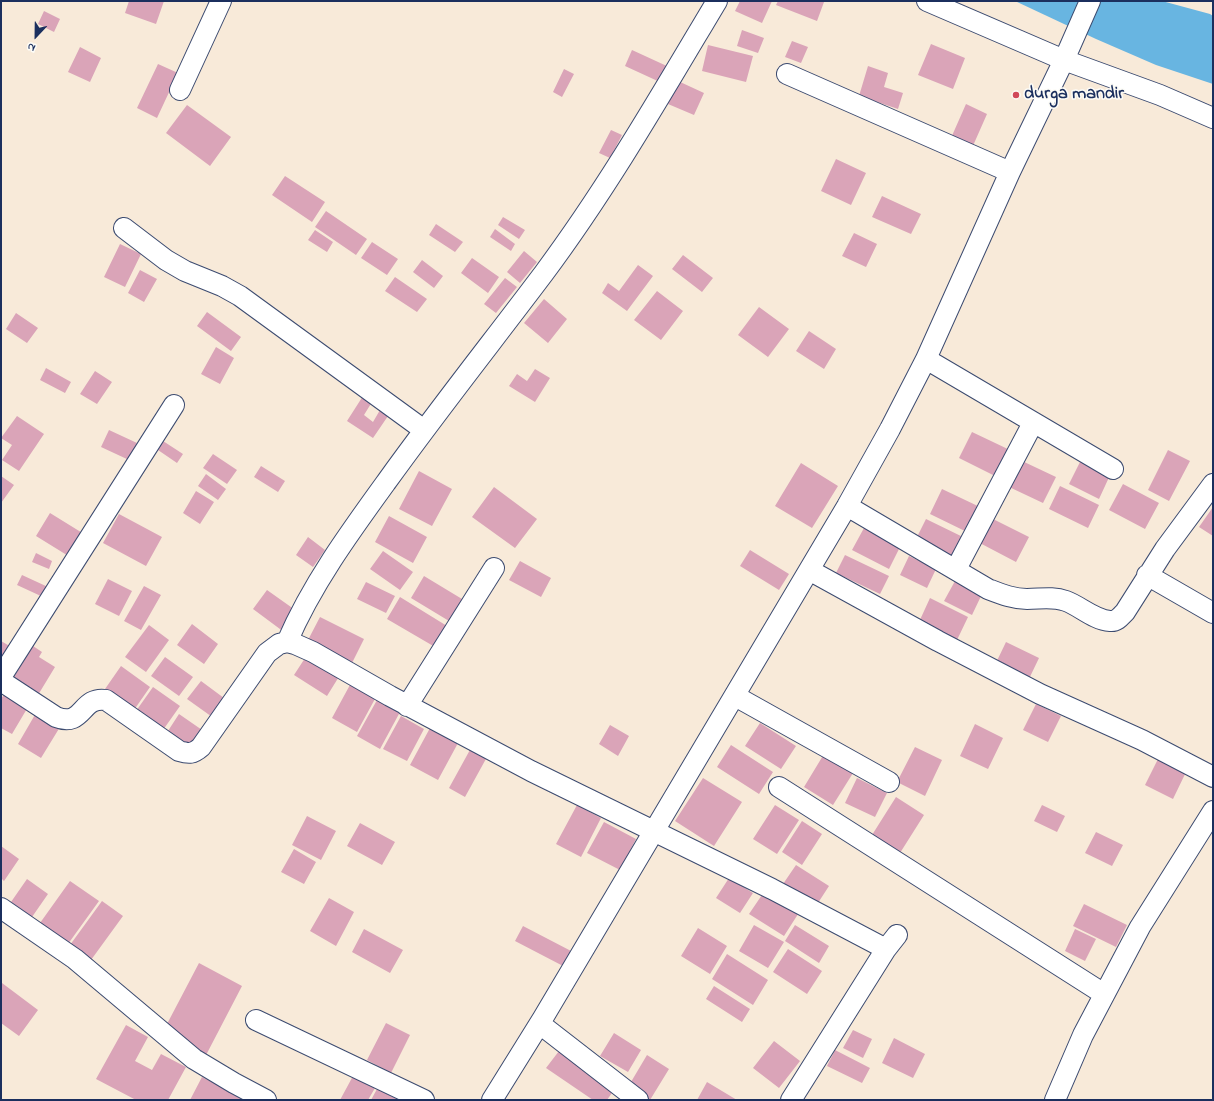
<!DOCTYPE html>
<html>
<head>
<meta charset="utf-8">
<style>
  body { margin:0 }
  #map { position:relative; width:1214px; height:1101px; overflow:hidden; background:#f8ead9; font-family:"Indie Flower",sans-serif }
  canvas { display:block }
  .frame { position:absolute; inset:0; border:2px solid #1b2f5e; pointer-events:none }
  .north { position:absolute; left:16px; top:16px; width:40px; height:40px; -webkit-text-stroke:3px #fdfcf7; paint-order:stroke; rotate:202deg; font-size:11px; font-weight:700; line-height:16px; text-align:center; color:#1b2f5e }
  .north::after { content:''; display:block; margin:auto; width:14px; height:18px; background:#1b2f5e; clip-path:polygon(50% 0,100% 100%,50% 72%,0 100%) }
</style>
</head>
<body>
<div id="map">
<canvas width="1214" height="1101"></canvas>
<div class="frame"></div>
<div class="north">N</div>
</div>
<script>
const ctx = document.querySelector('canvas').getContext('2d');
ctx.lineJoin = 'round';
function fill(path, color) {
  ctx.fillStyle = color;
  ctx.fill(path, 'evenodd');
}
function trace(path, color, width, dash) {
  ctx.strokeStyle = color;
  ctx.lineWidth = width;
  ctx.lineCap = dash ? 'butt' : 'round';
  ctx.setLineDash(dash || []);
  ctx.stroke(path);
}
function label(font, color, halo, rows, align = 'center') {
  ctx.font = font + ' "Indie Flower",sans-serif';
  ctx.lineWidth = 3;
  ctx.setLineDash([]);
  ctx.textBaseline = 'middle';
  ctx.strokeStyle = halo;
  ctx.fillStyle = color;
  for (const [text, x, y, turn = 0] of rows) {
    ctx.save();
    ctx.translate(x, y);
    ctx.rotate((+turn || 0) * Math.PI / 180);
    ctx.textAlign = isNaN(turn) ? turn : align;
    if (halo) ctx.strokeText(text, 0, 0);
    ctx.fillText(text, 0, 0);
    ctx.restore();
  }
}
const water = new Path2D(`
  M1015 1H1162L1210 14 1213 16V84L1156 65 1096 39Z`);
const building = new Path2D(`
  M129 1H164L156 24 125 13Z
  M740 1H772L762 23 735 11Z
  M778 1H821L824 2 817 21 776 5Z
  M44 11 60 19 54 32 38 24Z
  M742 30 764 38 758 53 737 46Z
  M792 41 808 47 801 63 785 57Z
  M931 44 965 58 953 89 918 75Z
  M708 45 753 56 746 82 702 71Z
  M80 47 101 58 90 82 68 72Z
  M632 50 669 67 662 83 625 66Z
  M158 64 178 73 157 118 137 108Z
  M868 66 888 73 884 87 903 93 898 109 859 96Z
  M564 69 574 74 562 97 553 92Z
  M678 81 704 93 694 115 668 104Z
  M966 104 987 114 972 148 951 138Z
  M187 105 231 137 210 166 166 133Z
  M611 130 622 135 610 158 599 153Z
  M836 159 866 173 851 205 821 191Z
  M285 176 325 202 312 222 272 195Z
  M882 196 921 214 911 234 872 217Z
  M326 211 367 239 356 255 315 227Z
  M503 217 525 230 519 239 498 225Z
  M436 224 463 242 455 252 429 235Z
  M495 229 515 244 511 251 490 237Z
  M315 230 333 242 327 252 308 240Z
  M854 233 877 244 866 267 842 256Z
  M372 242 398 259 387 275 361 258Z
  M120 244 141 254 125 287 104 277Z
  M524 251 537 262 520 283 507 272Z
  M683 255 713 278 702 292 672 269Z
  M472 258 499 277 488 293 461 273Z
  M422 260 443 276 434 288 413 272Z
  M638 265 653 276 627 311 602 293 608 283 619 291Z
  M140 270 157 279 144 302 128 293Z
  M395 277 427 299 417 312 385 291Z
  M505 278 517 287 496 313 484 304Z
  M657 291 683 311 661 340 634 320Z
  M544 299 567 319 548 343 524 323Z
  M759 307 789 329 768 357 738 335Z
  M207 312 241 337 231 351 197 326Z
  M16 313 38 328 27 343 6 329Z
  M809 331 836 349 824 369 796 351Z
  M216 347 234 358 220 384 201 374Z
  M46 368 71 382 65 393 40 380Z
  M535 369 550 378 535 402 509 386 517 374 527 381Z
  M95 371 112 382 97 404 80 394Z
  M363 396 372 402 364 415 373 422 380 410 388 416 373 438 347 421Z
  M17 416 44 434 19 471 2 460 12 445 1 438Z
  M109 430 137 443 129 460 101 447Z
  M972 432 1012 451 999 478 959 458Z
  M163 441 183 454 177 463 158 450Z
  M1168 450 1190 461 1169 501 1148 490Z
  M213 454 237 470 227 484 203 468Z
  M1082 458 1111 473 1099 499 1069 484Z
  M1020 460 1056 477 1043 503 1007 486Z
  M801 463 838 486 812 528 775 506Z
  M261 466 285 481 278 492 254 477Z
  M419 471 452 489 432 526 399 509Z
  M206 474 226 489 218 500 198 486Z
  M1 476 14 485 1 503Z
  M1123 484 1159 503 1145 529 1109 510Z
  M1060 486 1099 505 1088 528 1049 509Z
  M494 487 537 519 515 548 472 517Z
  M942 489 982 508 969 533 930 514Z
  M196 491 214 502 200 524 183 513Z
  M1213 507V536L1199 527Z
  M50 513 84 534 70 557 36 536Z
  M119 514 162 537 146 566 103 543Z
  M389 516 427 537 413 563 375 542Z
  M989 517 1029 537 1016 562 976 541Z
  M926 519 965 538 954 559 915 541Z
  M864 528 900 547 889 569 852 550Z
  M308 537 325 550 313 567 296 555Z
  M750 550 789 574 779 590 740 566Z
  M383 551 413 572 400 590 370 569Z
  M36 553 52 561 49 569 32 562Z
  M845 555 889 576 880 594 836 573Z
  M909 556 936 569 927 588 900 575Z
  M520 561 551 578 541 597 509 580Z
  M22 575 48 587 43 597 17 585Z
  M424 576 467 602 454 624 411 598Z
  M108 579 132 591 119 616 95 604Z
  M955 581 982 594 972 615 944 601Z
  M366 582 395 596 386 613 357 599Z
  M144 586 161 595 141 630 124 621Z
  M267 590 298 612 284 632 253 609Z
  M400 597 447 626 435 647 387 619Z
  M930 598 968 617 957 640 919 622Z
  M320 617 364 639 352 663 308 640Z
  M192 624 218 644 204 664 177 645Z
  M149 625 169 640 146 672 125 657Z
  M1 641 13 648 1 667Z
  M1006 642 1039 658 1027 683 994 667Z
  M33 646 42 652 39 657 55 667 38 695 12 680Z
  M307 655 340 675 327 696 294 675Z
  M165 657 193 677 179 696 151 676Z
  M121 666 150 687 134 710 105 689Z
  M201 681 228 701 215 719 187 699Z
  M351 683 376 697 357 732 332 718Z
  M153 687 180 706 163 730 136 711Z
  M5 693 28 707 12 734 1 728V699Z
  M377 700 400 712 380 749 357 736Z
  M1036 704 1061 716 1048 742 1023 730Z
  M36 713 60 727 41 758 18 744Z
  M179 714 205 732 191 751 166 734Z
  M401 716 424 729 407 761 383 749Z
  M760 723 796 746 781 769 745 746Z
  M975 724 1003 738 988 769 960 756Z
  M610 725 629 736 618 756 599 744Z
  M430 728 458 743 438 780 410 765Z
  M731 745 773 772 759 794 717 767Z
  M915 747 942 760 925 796 897 782Z
  M471 748 487 757 465 797 449 788Z
  M824 754 853 773 833 805 804 787Z
  M1159 757 1187 770 1173 799 1145 785Z
  M703 778 742 802 714 846 675 821Z
  M857 778 887 793 875 817 845 803Z
  M896 797 924 815 900 853 872 835Z
  M577 805 601 818 581 857 556 844Z
  M775 805 799 820 777 854 753 839Z
  M1042 805 1065 816 1057 832 1034 821Z
  M307 816 336 831 321 860 292 845Z
  M802 821 822 834 802 865 782 852Z
  M604 822 636 839 620 870 587 853Z
  M360 823 395 842 382 865 347 846Z
  M1096 832 1123 845 1112 866 1085 853Z
  M1 846 19 859 4 881 1 878Z
  M294 849 316 862 304 884 281 872Z
  M796 865 829 886 816 906 783 884Z
  M729 878 753 893 740 913 716 898Z
  M27 879 48 894 32 917 11 902Z
  M70 881 99 901 68 944 40 923Z
  M766 889 800 911 784 936 749 914Z
  M329 898 354 912 336 946 310 931Z
  M102 901 123 916 91 960 70 945Z
  M1084 904 1127 925 1116 947 1073 926Z
  M754 925 784 942 768 968 739 951Z
  M795 925 829 946 819 963 785 941Z
  M523 926 573 952 565 967 515 941Z
  M698 928 727 946 710 974 681 956Z
  M364 929 403 950 390 973 352 952Z
  M1075 929 1096 939 1085 961 1065 951Z
  M788 949 822 971 807 994 773 972Z
  M727 954 768 980 753 1005 712 979Z
  M199 963 242 986 204 1059 167 1024Z
  M2 983 38 1010 19 1036 1 1023Z
  M714 986 750 1009 742 1022 706 999Z
  M386 1023 410 1035 391 1073 367 1060Z
  M126 1025 148 1037 135 1061 152 1070 161 1054 186 1067 168 1100H136L96 1079Z
  M853 1030 872 1039 863 1058 843 1048Z
  M614 1033 641 1050 628 1072 600 1056Z
  M894 1038 925 1054 913 1078 882 1063Z
  M774 1041 800 1061 779 1088 753 1068Z
  M835 1050 870 1068 862 1083 827 1066Z
  M559 1051 614 1090 607 1100H593L546 1068Z
  M647 1055 669 1069 650 1100 628 1087Z
  M353 1076 375 1088 368 1100H340Z
  M202 1077 241 1097 239 1100H190Z
  M707 1082 737 1100H697Z
  M377 1089 399 1100H371Z`);
const minor = new Path2D(`
  M927 1 1064 60 1160 95 1213 118
  M787 74 1010 172
  M180 90 221 1
  M124 228 166 260 185 271 222 286 240 296 424 430
  M926 359 1113 469
  M847 506 988 589C1001 594 1013 599 1027 599 1041 599 1052 596 1066 601 1080 606 1094 620 1110 621 1117 622 1121 616 1125 612L1165 549 1213 484
  M956 569 1033 423
  M809 570 938 641 1040 694 1142 740 1213 777
  M1147 575 1213 613
  M287 642C312 584 350 532 387 481 438 410 492 342 544 273 608 187 662 93 717 1
  M1 677 174 405
  M1 681 56 717C84 728 80 696 106 700L179 751C189 754 193 754 201 747L267 653 279 644 287 642 295 644 313 652 390 696 531 771 772 889 886 949
  M735 696 889 782
  M407 706 494 568
  M779 787 1104 994
  M1 908 75 959 194 1059 234 1083 266 1100
  M256 1020 424 1100
  M540 1024 638 1100
  M492 1100 543 1018 847 506 890 429 926 359 1010 172 1064 60 1090 1
  M791 1100 886 949 897 935
  M1055 1100 1083 1035 1140 927 1213 811`);
const markers = [
  [1016,95,4,"#d1495b"]
];
const poiNames = [
  ["durga mandir",1024,95]
];
fill(water, '#68b5e1');
fill(building, '#daa4b8');
trace(minor, '#3c4b70', 22);
trace(minor, '#fff', 20);
for (const [x, y, r, color] of markers) {
  const dot = new Path2D();
  dot.arc(x, y, r, 0, 2 * Math.PI);
  ctx.fillStyle = color;
  ctx.fill(dot);
  trace(dot, '#fdfcf7', 1.5);
}
label('bold 18px', '#1b2f5e', '#fdfcf7', poiNames, 'left');
</script>
</body>
</html>
